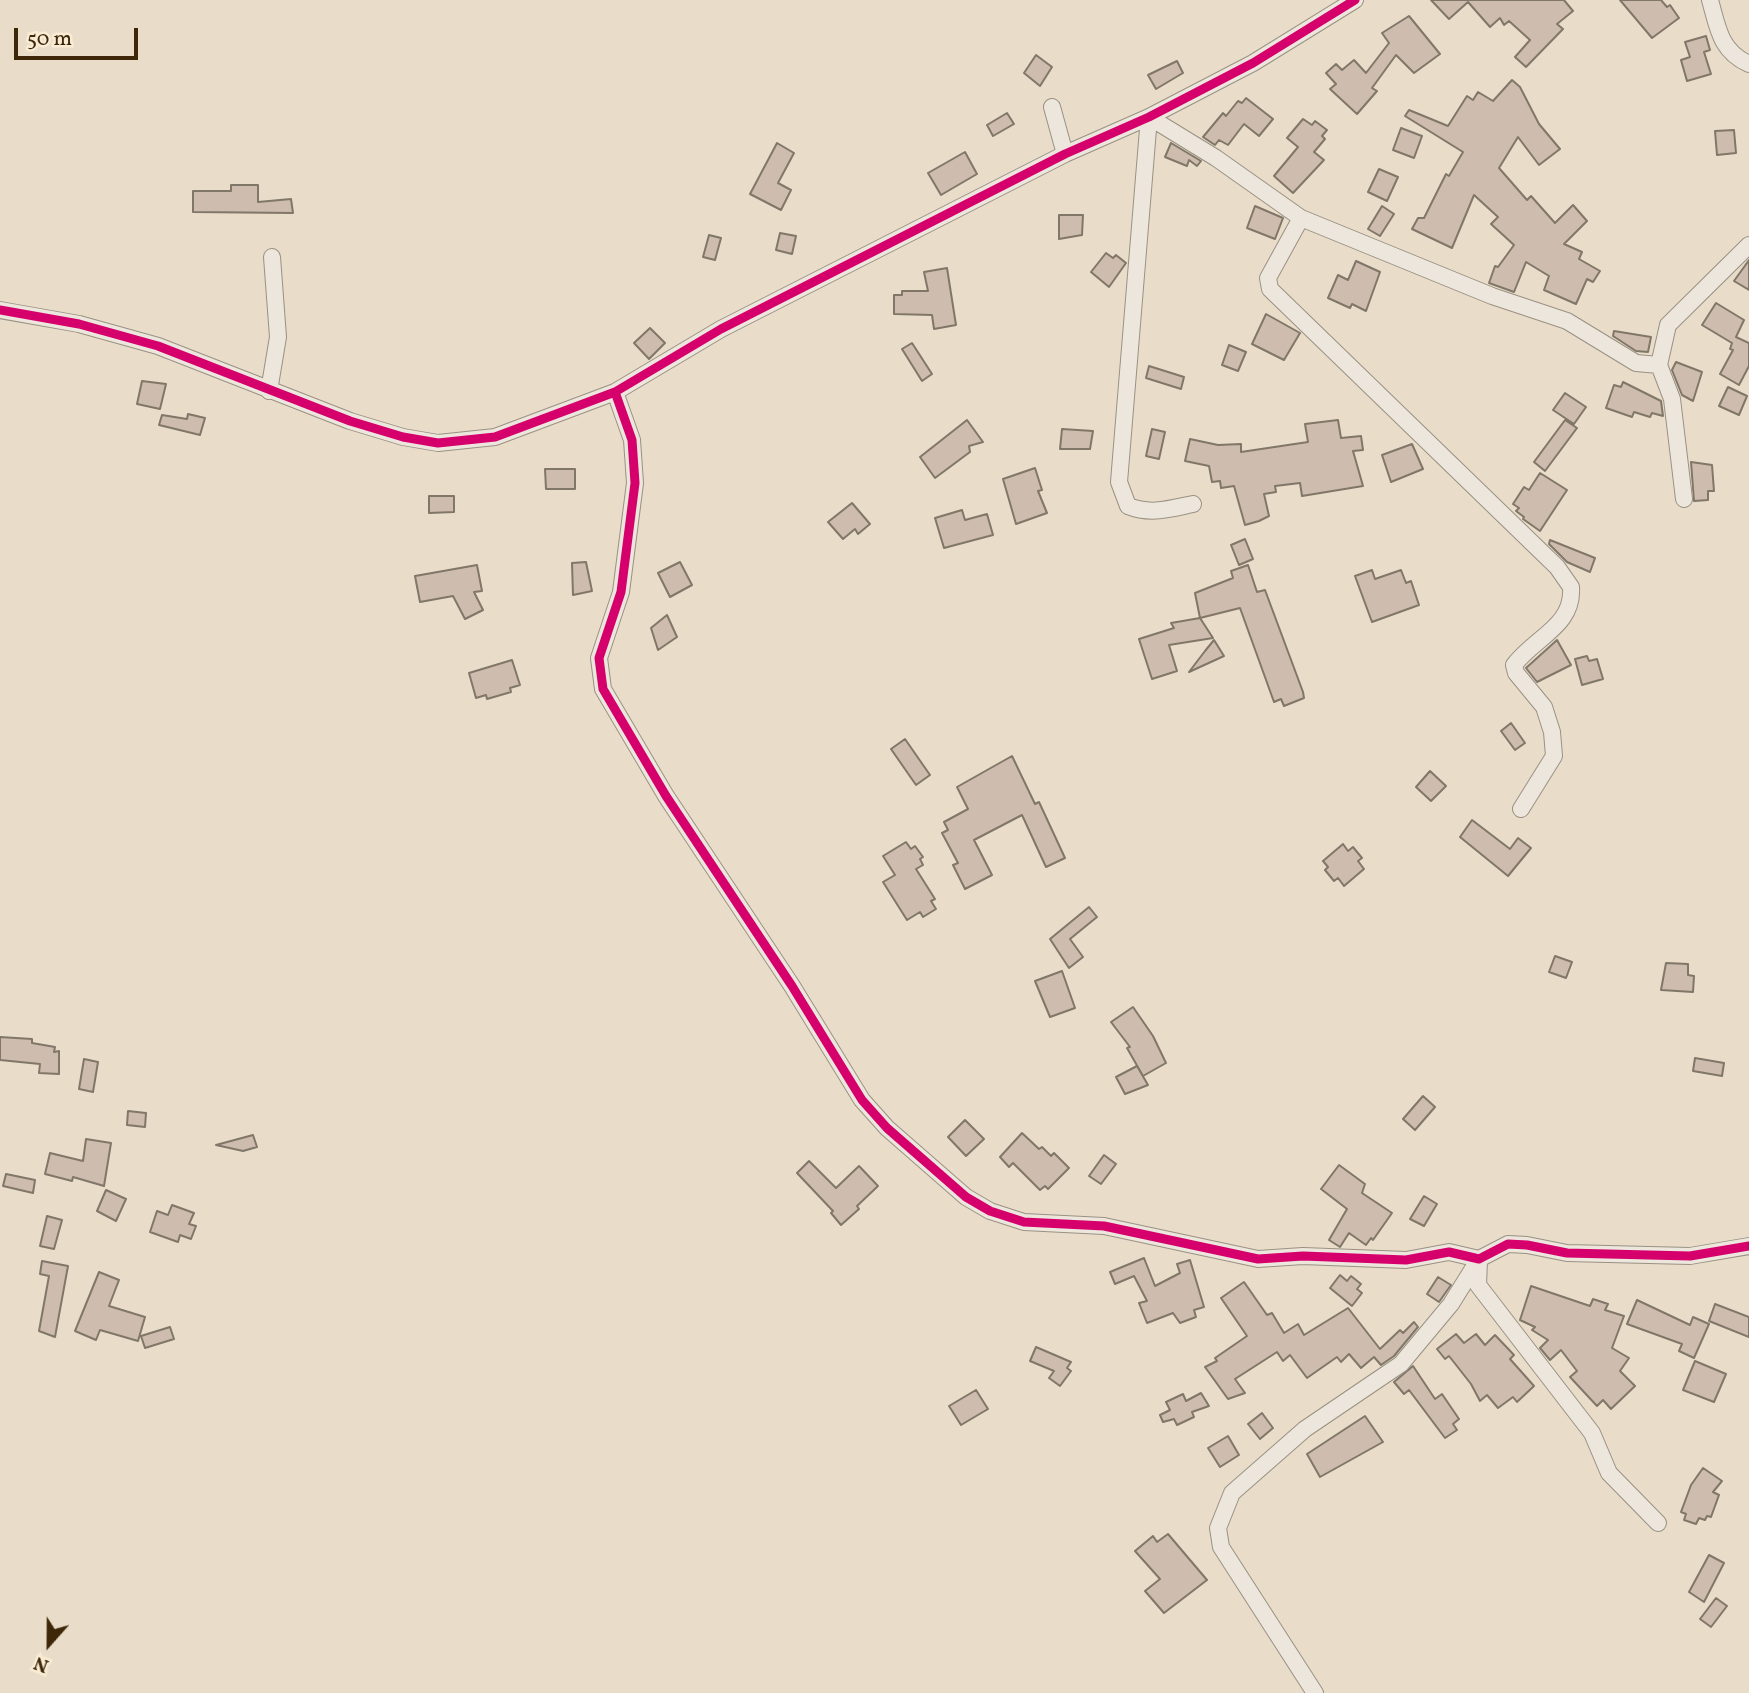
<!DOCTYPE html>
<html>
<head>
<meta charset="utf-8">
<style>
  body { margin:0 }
  #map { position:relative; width:1749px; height:1693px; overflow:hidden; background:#e9ddca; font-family:Vollkorn,serif }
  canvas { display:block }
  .north { position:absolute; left:14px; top:1609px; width:70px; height:70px; -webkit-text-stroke:5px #f9ebd4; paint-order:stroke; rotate:201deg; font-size:19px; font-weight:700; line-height:28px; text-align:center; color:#3d2708 }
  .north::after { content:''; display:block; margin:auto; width:24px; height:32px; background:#3d2708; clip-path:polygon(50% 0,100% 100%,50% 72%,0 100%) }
  .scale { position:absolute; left:14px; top:28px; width:124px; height:32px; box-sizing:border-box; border:4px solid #3d2708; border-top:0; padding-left:9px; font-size:21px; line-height:24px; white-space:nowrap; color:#3d2708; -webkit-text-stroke:5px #f9ebd4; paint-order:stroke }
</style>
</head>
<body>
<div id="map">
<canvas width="1749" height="1693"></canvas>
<div class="north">N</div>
<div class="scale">50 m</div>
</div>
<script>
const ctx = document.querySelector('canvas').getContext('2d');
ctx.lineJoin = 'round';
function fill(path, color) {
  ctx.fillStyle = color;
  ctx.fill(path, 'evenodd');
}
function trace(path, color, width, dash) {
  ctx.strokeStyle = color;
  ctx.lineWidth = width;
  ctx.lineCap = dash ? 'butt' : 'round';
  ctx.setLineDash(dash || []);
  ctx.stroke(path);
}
const building = new Path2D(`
  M1431 0H1564L1573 11 1557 24 1563 29 1526 67 1515 57 1530 40 1509 21 1504 25 1500 18 1490 27 1468 2 1449 19Z
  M1620 0H1661L1667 7 1670 5 1679 18 1652 38Z
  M1409 16 1440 54 1414 73 1396 55 1372 88 1377 91 1357 114 1330 89 1336 84 1326 73 1336 64 1342 70 1354 60 1366 73 1389 43 1382 33Z
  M1706 36 1710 50 1704 52 1711 74 1687 81 1681 60 1690 57 1685 42Z
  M1036 55 1052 67 1040 86 1024 73Z
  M1177 61 1183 73 1156 89 1148 75Z
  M1512 80 1520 87 1539 124 1560 149 1539 165 1518 137 1499 168 1527 200 1531 196 1555 223 1573 205 1587 221 1564 244 1582 252 1579 259 1600 271 1593 282 1587 279 1576 304 1544 290 1549 276 1526 262 1514 292 1489 283 1495 266 1498 267 1514 245 1491 224 1498 217 1474 195 1452 248 1412 229 1418 218H1424L1446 174 1449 176 1463 152 1405 116 1409 110 1448 126 1467 96 1473 100 1478 92 1493 101Z
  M1246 98 1273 119 1259 136 1244 124 1228 145 1219 140 1215 145 1203 137 1223 113 1226 116 1238 101 1242 103Z
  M1007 113 1014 124 993 136 987 125Z
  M1303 119 1312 125 1315 121 1327 130 1322 136 1325 139 1314 152 1324 160 1293 193 1274 176 1298 147 1287 138Z
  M1401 128 1422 136 1414 158 1393 150Z
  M1734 130 1736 153 1717 155 1715 131Z
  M777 143 794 153 778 183 791 190 781 210 750 194Z
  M1171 143 1201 161 1197 166 1189 160 1187 166 1165 157Z
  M965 152 977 174 941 195 928 173Z
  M1379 169 1398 177 1387 201 1368 192Z
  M231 185H258V202L291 199 293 213 193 212V191H231Z
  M1255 206 1283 218 1275 239 1247 228Z
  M1382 206 1394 214 1380 236 1368 229Z
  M1059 215H1083L1082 235 1059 239Z
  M780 233 796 236 792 254 776 250Z
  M709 235 721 238 715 260 703 257Z
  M1106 253 1113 258 1116 255 1126 263 1109 287 1091 272Z
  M1749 260V290L1734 281Z
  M1356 261 1380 272 1366 311 1352 304 1350 308 1328 298 1338 275 1348 280Z
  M947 268 956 325 934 329 932 315 894 314V295H902V291H928L924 272Z
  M1716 303 1744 320 1736 337 1749 343V366L1739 385 1720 374 1733 350 1730 349 1732 343 1702 325Z
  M1266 314 1300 333 1284 360 1252 344Z
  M650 328 665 343 649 359 634 343Z
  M1614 331 1651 337 1648 352 1636 351 1613 336Z
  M912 343 932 374 922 381 902 349Z
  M1229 345 1246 352 1238 371 1222 365Z
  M1676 362 1702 372 1693 401 1682 395 1672 370Z
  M1149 366 1184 377 1181 389 1146 378Z
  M142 381 166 384 160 409 137 404Z
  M1623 382 1661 401 1663 416 1652 413 1650 417 1634 412 1632 417 1606 408 1614 385 1621 387Z
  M1728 387 1747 396 1739 415 1719 406Z
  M1565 393 1586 407 1574 424 1553 410Z
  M188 414 205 418 200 435 159 425 162 415 187 419Z
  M967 420 983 442 969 446 970 452 935 478 920 457Z
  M1338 420 1341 438 1361 436 1363 450 1353 451 1363 486 1302 496 1300 483 1275 486 1276 492 1264 494 1269 516 1259 521 1245 525 1234 486 1221 488 1220 481 1212 482 1209 466 1185 461 1190 439 1218 445 1241 444V452L1308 442 1305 424Z
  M1565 420 1577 428 1545 471 1534 462Z
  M1062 429 1093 431 1090 449H1060Z
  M1152 429 1165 432 1159 459 1146 456Z
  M1412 444 1423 469 1391 482 1382 455Z
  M1691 462 1712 465 1714 491H1708V500L1694 501Z
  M1035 468 1042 490 1038 491 1047 513 1016 524 1003 479Z
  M545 469H575V489H546Z
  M1540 473 1567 490 1540 531 1523 519 1524 517 1516 511 1519 508 1513 504 1524 487 1529 490Z
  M429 496H454V512L429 513Z
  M852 503 870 524 858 534 855 529 843 539 828 522Z
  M962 510 965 520 987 514 993 535 944 548 935 518Z
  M1245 539 1253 559 1239 565 1231 545Z
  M1550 540 1595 558 1590 572 1567 562 1549 544Z
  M586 562 592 591 573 595 572 563Z
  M680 562 692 585 670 597 658 573Z
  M477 565 482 591 474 592 483 610 465 619 453 596 420 602 415 576Z
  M1248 565 1257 592 1265 590 1303 692 1304 698 1284 706 1281 699 1274 702 1240 608 1200 618 1195 593 1233 578 1231 571Z
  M1372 570 1375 579 1401 570 1406 583 1411 581 1419 605 1372 622 1355 576Z
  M667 615 677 637 658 650 651 628Z
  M1200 618 1213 638 1169 645 1177 671 1152 679 1139 639 1174 628 1171 623Z
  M1214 640 1224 656 1189 672 1205 651Z
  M1557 640 1571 665 1537 682 1526 668Z
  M1587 656 1589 661 1597 659 1603 679 1582 685 1575 659Z
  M512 660 520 685 510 688 511 692 487 699 486 695 476 698 469 673Z
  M1511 723 1525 743 1515 750 1501 731Z
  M905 739 930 775 916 785 891 749Z
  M1012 756 1035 804 1039 802 1065 858 1046 867 1022 815 974 840 992 875 965 889 953 865 958 863 942 833 948 830 944 822 968 809 957 787Z
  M1430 771 1446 786 1431 801 1416 787Z
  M1472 820 1510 849 1518 838 1531 848 1508 876 1460 837Z
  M906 842 911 849 915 846 923 857 920 859 923 865 916 869 935 899 931 901 936 909 923 917 920 912 907 920 883 882 895 875 883 856Z
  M1343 844 1348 851 1353 847 1362 858 1358 861 1364 869 1344 886 1338 878 1334 881 1325 870 1328 867 1323 861Z
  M1089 907 1097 917 1070 939 1083 957 1069 968 1050 939Z
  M1555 956 1572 962 1566 978 1549 972Z
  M1666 963 1688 964V975L1694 976 1693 992 1661 990Z
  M1062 971 1075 1008 1050 1017 1035 981Z
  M1133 1007 1153 1036 1166 1063 1143 1076 1127 1048 1130 1047 1111 1022Z
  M0 1037 32 1039V1043L55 1047 54 1052 59 1051V1074L39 1073 40 1064 0 1060Z
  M1695 1058 1724 1063 1722 1076 1693 1071Z
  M84 1059 98 1062 93 1092 79 1089Z
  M1137 1066 1148 1085 1125 1094 1116 1077Z
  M1423 1096 1435 1107 1415 1130 1403 1119Z
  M128 1111 146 1113 145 1127 127 1125Z
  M965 1120 984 1139 966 1156 948 1137Z
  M1022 1133 1039 1149 1042 1147 1051 1156 1054 1153 1069 1168 1048 1189 1045 1186 1040 1190 1013 1163 1009 1167 1000 1157Z
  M253 1135 257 1147 243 1151 216 1145Z
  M86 1139 111 1143 104 1186 73 1177 72 1181 45 1174 50 1153 83 1161Z
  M1104 1155 1116 1164 1101 1184 1089 1176Z
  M809 1161 836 1188 859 1166 878 1186 857 1206 859 1209 841 1225 831 1213 833 1211 797 1173Z
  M1339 1165 1365 1184 1362 1193 1392 1213 1373 1240 1371 1238 1366 1245 1349 1233 1340 1247 1329 1240 1347 1209 1321 1189Z
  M6 1174 35 1180 33 1193 3 1186Z
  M106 1190 126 1199 116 1221 97 1211Z
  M1424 1196 1437 1204 1424 1226 1410 1219Z
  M172 1205 194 1213 189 1224 196 1226 191 1239 180 1235 178 1242 150 1232 157 1211 168 1215Z
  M47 1216 62 1220 54 1249 40 1246Z
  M1144 1258 1155 1286 1180 1273 1177 1264 1190 1260 1204 1307 1194 1310 1196 1317 1180 1323 1173 1313 1147 1323 1139 1303 1147 1301 1134 1276 1115 1284 1110 1272Z
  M42 1261 68 1266 55 1337 39 1331 49 1276 40 1274Z
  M99 1272 119 1280 109 1306 145 1317 138 1341 100 1330 96 1340 75 1331Z
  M1340 1275 1347 1281 1351 1276 1361 1284 1357 1289 1362 1293 1352 1306 1330 1288Z
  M1438 1277 1451 1285 1439 1302 1427 1294Z
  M1244 1282 1267 1315 1272 1313 1284 1333 1298 1324 1304 1335 1348 1308 1380 1349 1400 1330 1403 1333 1414 1322 1418 1327 1394 1356 1381 1365 1374 1357 1361 1368 1349 1354 1341 1362 1337 1357 1307 1378 1290 1355 1283 1361 1277 1352 1235 1379 1245 1393 1228 1399 1205 1367 1217 1361 1215 1358 1247 1336 1221 1298Z
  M1531 1286 1590 1306 1593 1299 1608 1304 1605 1310 1624 1316 1612 1348 1629 1358 1620 1371 1635 1386 1611 1409 1603 1400 1597 1406 1570 1377 1577 1371 1561 1350 1550 1360 1540 1348 1548 1340 1532 1330 1535 1327 1520 1320Z
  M1637 1300 1690 1325 1693 1317 1709 1324 1694 1358 1679 1351 1682 1344 1627 1324Z
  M1715 1304 1749 1317V1337L1709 1321Z
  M170 1327 174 1339 145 1348 141 1336Z
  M1456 1334 1464 1343 1476 1334 1485 1345 1495 1335 1514 1355 1510 1359 1534 1386 1517 1402 1513 1397 1498 1408 1487 1395 1480 1401 1471 1384 1449 1356 1445 1359 1437 1349Z
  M1036 1347 1071 1362 1067 1368 1071 1371 1060 1386 1049 1378 1054 1371 1030 1361Z
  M1695 1361 1726 1374 1714 1402 1683 1390Z
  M1413 1366 1435 1399 1442 1394 1459 1419 1453 1424 1457 1430 1445 1438 1409 1390 1404 1394 1394 1382Z
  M976 1390 988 1409 961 1425 949 1406Z
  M1201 1393 1209 1406 1192 1412 1194 1417 1177 1425 1174 1419 1163 1422 1160 1415 1170 1410 1166 1402 1183 1394 1186 1401Z
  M1262 1413 1273 1428 1260 1439 1248 1424Z
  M1365 1416 1383 1442 1320 1477 1307 1454Z
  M1228 1436 1239 1455 1220 1467 1208 1448Z
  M1703 1468 1722 1481 1713 1492 1719 1495 1711 1517 1707 1516 1705 1520 1699 1518 1696 1524 1684 1520 1686 1514 1681 1512 1691 1485Z
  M1168 1534 1207 1580 1164 1613 1145 1591 1160 1579 1135 1551 1153 1536 1157 1542Z
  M1709 1555 1724 1563 1704 1602 1689 1592Z
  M1716 1598 1727 1606 1711 1627 1700 1619Z`);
const minor = new Path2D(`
  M1710 0C1718 28 1720 51 1749 64
  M1052 107 1065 154
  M1301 218 1268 278 1270 289 1557 567 1571 587C1574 626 1535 637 1514 665L1516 673 1544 707 1552 732 1554 756 1521 809
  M0 310 79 324 158 346 350 421 403 437 438 443 495 437 615 392 721 329 1065 154 1149 117 1253 63 1355 0
  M269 391 278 337 272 257
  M615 392 632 440 635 483 621 592 599 658 603 689 666 796 792 986 862 1100 887 1128 966 1197 990 1211 1024 1222 1104 1226 1258 1259 1303 1256 1406 1260 1449 1252 1479 1259 1508 1244 1527 1245 1567 1253 1690 1256 1749 1246
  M1684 499 1672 399 1659 365 1668 325 1749 245
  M1193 504C1169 509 1151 515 1128 506L1119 482 1149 117 1216 158 1301 218 1492 296 1567 321 1636 363 1659 365
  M1479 1261 1478 1285 1592 1433 1609 1473 1658 1523
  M1315 1693 1221 1547 1218 1528 1232 1493 1305 1429 1401 1364 1451 1304 1479 1259`);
const cycleway = new Path2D(`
  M0 310 79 324 158 346 350 421 403 437 438 443 495 437 615 392 721 329 1065 154 1149 117 1253 63 1355 0
  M615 392 632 440 635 483 621 592 599 658 603 689 666 796 792 986 862 1100 887 1128 966 1197 990 1211 1024 1222 1104 1226 1258 1259 1303 1256 1406 1260 1449 1252 1479 1259 1508 1244 1527 1245 1567 1253 1690 1256 1749 1246`);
fill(building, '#cebcae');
trace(building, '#817769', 2);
trace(minor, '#9a9182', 18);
trace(minor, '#ece6dd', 16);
trace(cycleway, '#d6006c', 9);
</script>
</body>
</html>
